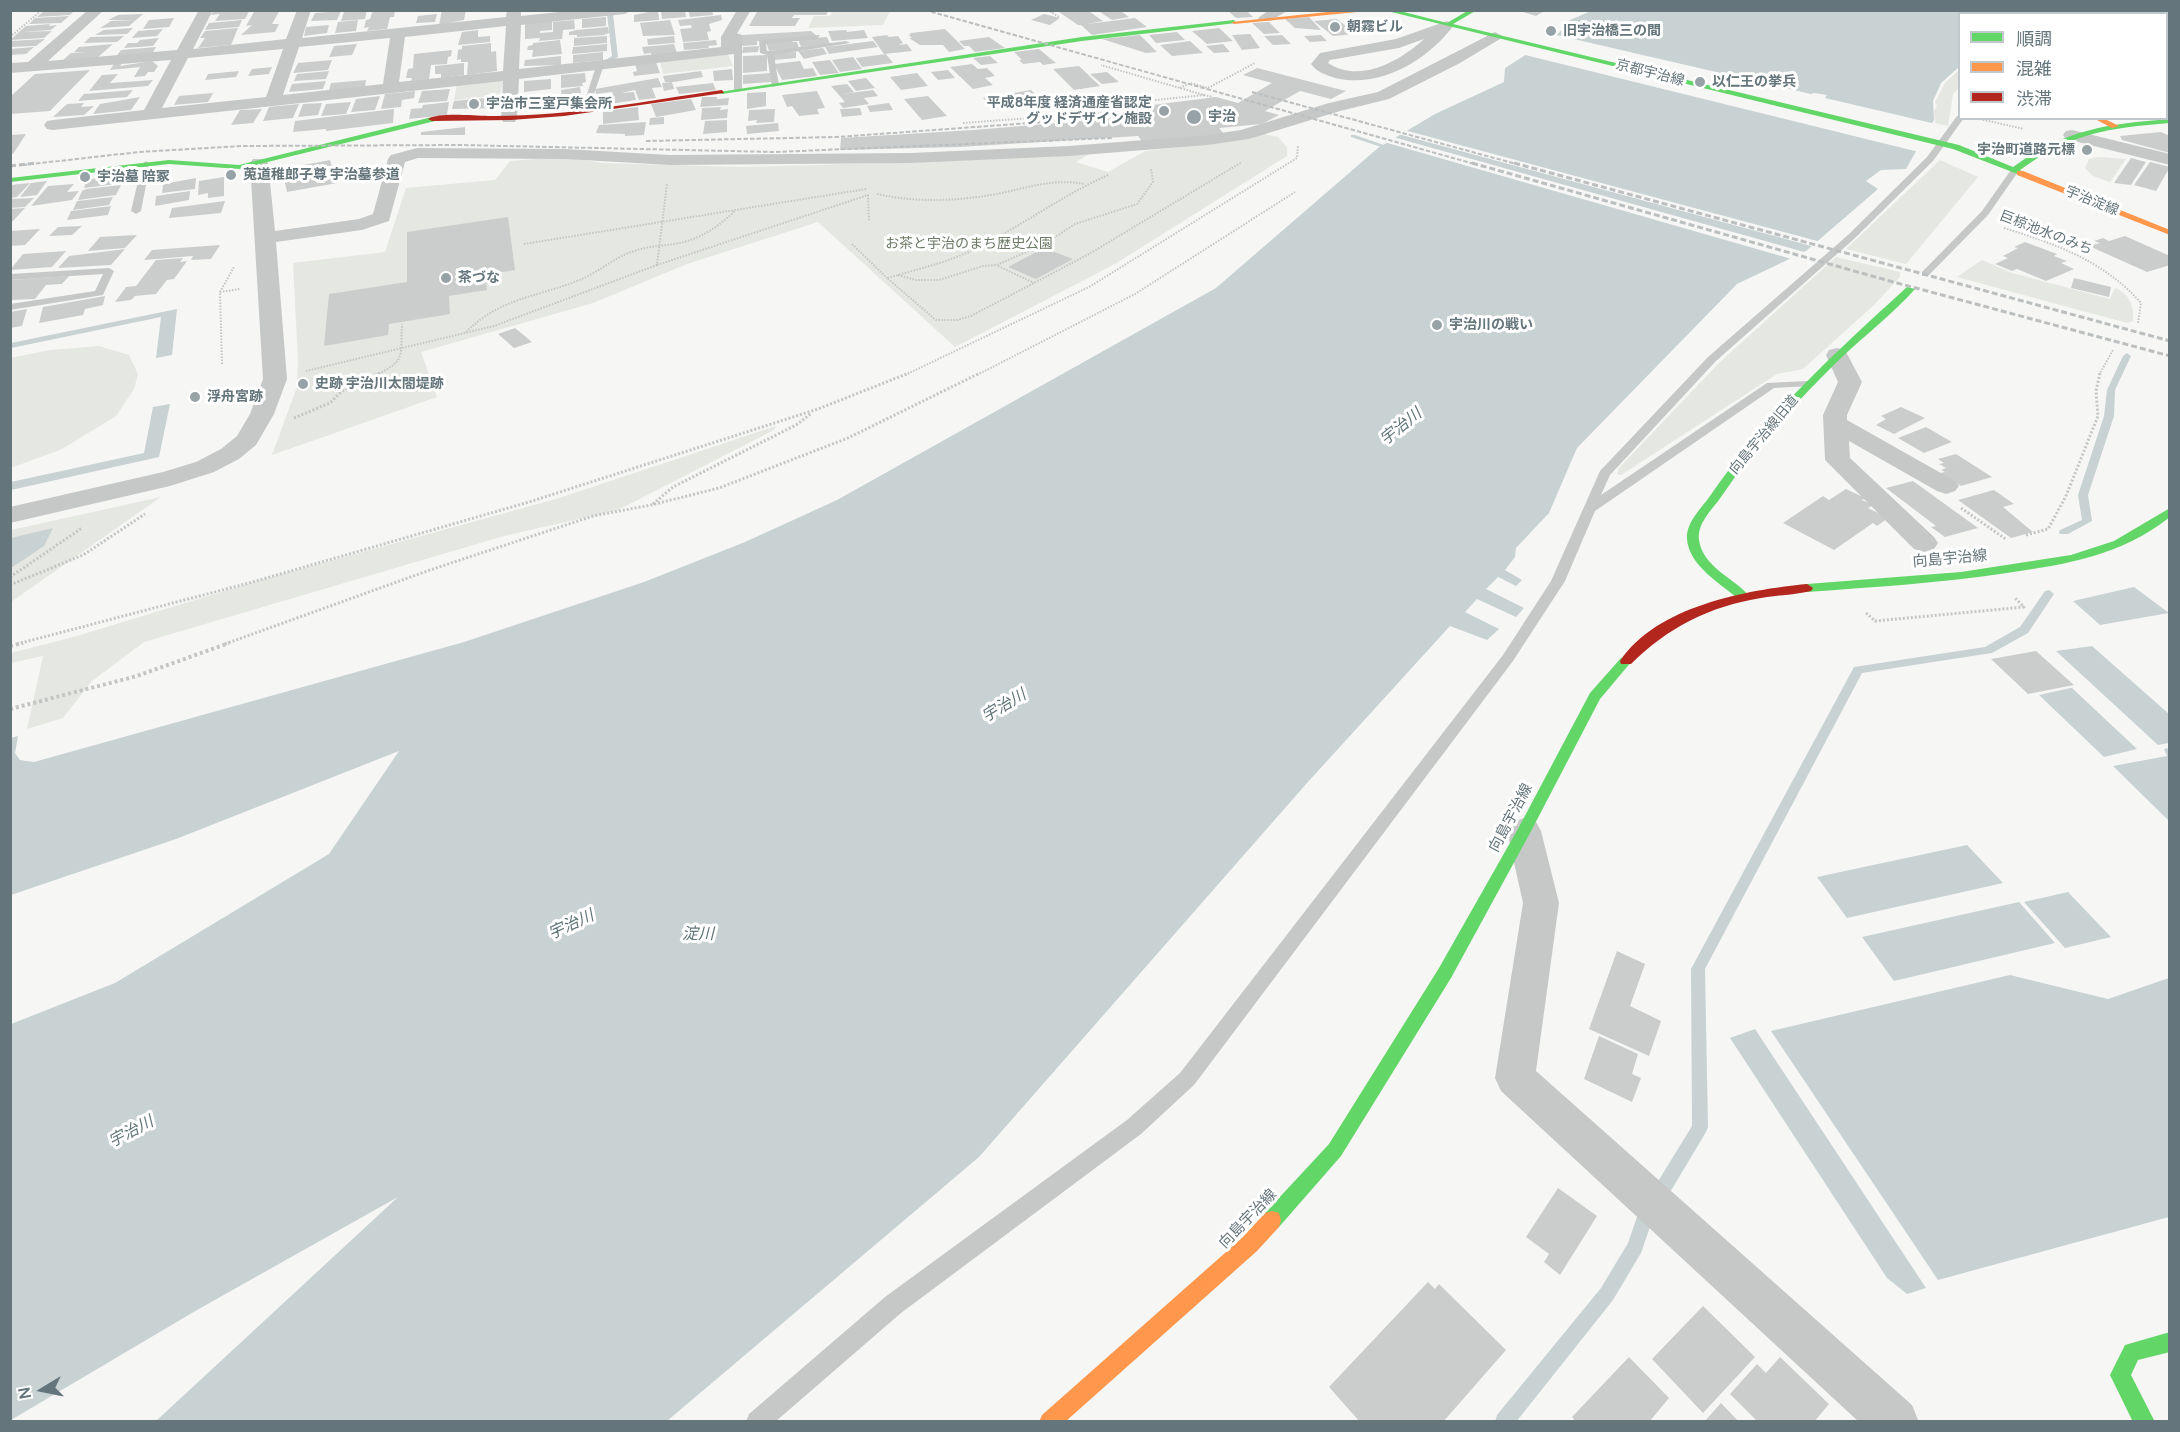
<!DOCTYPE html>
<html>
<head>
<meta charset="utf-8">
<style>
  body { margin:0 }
  #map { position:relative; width:2180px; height:1432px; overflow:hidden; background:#f6f6f5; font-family:Manrope,"Noto Sans JP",sans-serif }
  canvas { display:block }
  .frame { position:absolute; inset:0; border:12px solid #64757c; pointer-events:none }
  .legend { position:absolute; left:1958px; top:12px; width:210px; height:108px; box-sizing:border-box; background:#fff; border:2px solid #c1c8cb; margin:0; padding:8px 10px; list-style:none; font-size:18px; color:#64757c }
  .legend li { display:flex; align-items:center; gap:12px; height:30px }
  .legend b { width:30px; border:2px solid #c1c8cb }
  .north { position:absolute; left:12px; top:1360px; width:60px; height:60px; -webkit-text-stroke:4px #fff; paint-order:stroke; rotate:260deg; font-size:16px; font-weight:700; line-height:24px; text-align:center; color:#64757c }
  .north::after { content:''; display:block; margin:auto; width:21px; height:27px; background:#64757c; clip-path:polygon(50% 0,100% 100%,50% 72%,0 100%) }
</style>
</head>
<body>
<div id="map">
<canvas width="2180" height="1432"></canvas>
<div class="frame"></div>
<ul class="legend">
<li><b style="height:8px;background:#63d668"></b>順調</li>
<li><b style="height:8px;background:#ff974d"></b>混雑</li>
<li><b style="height:8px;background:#b3261e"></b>渋滞</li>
</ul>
<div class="north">N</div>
</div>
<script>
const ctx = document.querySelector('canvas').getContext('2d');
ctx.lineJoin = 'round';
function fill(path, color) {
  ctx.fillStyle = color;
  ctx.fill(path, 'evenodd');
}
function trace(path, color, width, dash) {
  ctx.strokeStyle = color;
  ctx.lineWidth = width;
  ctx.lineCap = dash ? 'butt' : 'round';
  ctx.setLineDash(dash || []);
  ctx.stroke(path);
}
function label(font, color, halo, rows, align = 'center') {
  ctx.font = font + ' Manrope,"Noto Sans JP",sans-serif';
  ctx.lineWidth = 6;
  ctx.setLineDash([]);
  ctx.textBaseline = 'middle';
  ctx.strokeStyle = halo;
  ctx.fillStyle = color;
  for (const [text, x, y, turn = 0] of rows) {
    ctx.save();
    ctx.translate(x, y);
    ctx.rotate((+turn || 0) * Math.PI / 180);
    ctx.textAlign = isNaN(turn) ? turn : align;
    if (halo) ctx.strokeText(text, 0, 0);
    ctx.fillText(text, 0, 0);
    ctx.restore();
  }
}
const green = new Path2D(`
  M833 11V10L890 11 883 25 808 28 814 16H830Z
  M728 54 733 66 663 74 660 61Z
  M1959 70V88L1953 94 1948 126 1935 123 1934 111 1937 106 1935 102 1945 83Z
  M496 80 503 82 500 95 454 100 457 84Z
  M1264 134 1278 137 1287 147V156L1115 264 955 347 818 222 687 264 593 303 421 352 437 397 272 455 297 387 298 361 293 263 385 252 406 188 495 180 510 161 563 157 603 163 742 167 887 163 1089 154 1076 162 1108 172 1145 151 1206 144Z
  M2098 157 2126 159 2110 182 2093 176 2085 168 2089 159Z
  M1940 160 1978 177 1906 264 1846 249Z
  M1836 257 1900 272V277L1874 305 1803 369 1777 374 1621 475 1617 474 1619 468 1719 363Z
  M1982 260 2012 273 2110 299 2115 288C2130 294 2134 306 2133 321L2127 323 1957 277Z
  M99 346 129 355 138 374 134 389 116 416 62 449 11 468V358L50 350Z
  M776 426 774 430 618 510 504 536 144 642 92 681 63 718 27 729 43 656 11 663V653L77 636 264 579 556 499Z
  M161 497 11 602V530Z`);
const water = new Path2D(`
  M1591 11 2002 12 1960 14 1959 67 1941 83 1933 101 1934 120 1906 169 1881 170 1866 181 1878 189 1806 251 1737 284 1577 448 1549 513 1516 548 1515 557 1505 570 1522 580 1516 586 1498 577 1486 589 1524 608 1516 617 1477 599 1465 612 1499 629 1487 640 1450 626 1307 783 979 1157 667 1421H156L398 1197 197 1310 11 1420V1024L115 983 329 854 399 751 176 839 11 895V738L18 736 15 753 20 760 34 762 464 642 644 582 745 542 837 500 1216 288 1378 148 1435 114 1504 82 1505 68 1557 35 1570 20Z
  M177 309 172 355 156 358 161 317 11 348V343Z
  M170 404 159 457 11 490V482L144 453 153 407Z
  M53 528 44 546 11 568V538Z
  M2134 587 2169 613 2100 625 2073 601Z
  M2092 646 2169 714V743L2158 745 2056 651Z
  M2071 688H2072L2137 749 2104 757 2039 695Z
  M2169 748H2170L2169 821 2113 766 2167 756 2164 749Z
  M1967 845 2003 883 1847 918 1817 877Z
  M2068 892 2111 937 2065 948 2024 902Z
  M2019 902 2055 943 1894 981 1862 937Z
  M2010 975 2108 999 2169 978V1217L1938 1280 1771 1031Z
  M1755 1029 1926 1288 1907 1294 1887 1278 1730 1038Z`);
const pier = new Path2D(`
  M1552 34 1811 94 1814 93 1827 95 1825 98 1936 124 1919 152 1521 54Z
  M1404 130 1821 242 1815 247 1398 134Z
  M1393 137 1808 253 1795 260 1384 142Z`);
const stream = new Path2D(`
  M610 12 613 14 618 57 609 62 606 60 612 56 607 14Z
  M1351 135H1355L1401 151 1396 152 1351 137Z
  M2127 353 2131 356 2115 390 2114 416 2088 495 2092 521 2068 534H2060L2059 532 2060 530 2082 520 2078 495 2104 416 2107 390 2123 356Z
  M2049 590 2054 594 2028 633 1992 653 1862 673 1705 969 1708 1127 1706 1132 1651 1224 1641 1253 1613 1300 1516 1422H1495L1497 1415 1601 1288 1628 1243 1638 1214 1692 1126 1691 969 1854 667 1985 647 2020 627 2045 591Z`);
const building = new Path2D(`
  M52 10H75L70 15 37 17 43 12Z
  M214 10H250L245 19 215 21 220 14 211 15Z
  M255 10H280L272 24H279L275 32 241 35 252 25 246 26Z
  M349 10H367L365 19 341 21 344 12Z
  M373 10H395L394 17H390L387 29 367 31 369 27 364 28 366 20 370 19Z
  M442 10H466L464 20 439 25Z
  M658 10 659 20 634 22V15Z
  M685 10 686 17 662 19 661 11Z
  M688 10H712L713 15 690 17Z
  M758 10H829L826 15H794L792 18H800L795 26H749Z
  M1071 10H1087L1103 21 1087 24 1135 18 1147 27 1092 35 1081 25H1078L1059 12Z
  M1097 10H1119L1129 17 1112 20Z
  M1227 10H1246L1253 17 1236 18Z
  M1516 10H1546L1536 16Z
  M341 11 337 20 311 21 315 13Z
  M143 14 129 26 100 28 111 21 135 20H108L118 15Z
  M437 14 435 22 416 23 418 16Z
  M1044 14 1060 18 1050 25 1031 20Z
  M721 15 722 20 709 24 711 31 707 32 709 40 683 42 680 29 692 28 691 25 680 26 678 20Z
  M69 16 61 23 29 24 35 18Z
  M606 17V26L582 28V19Z
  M1309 17 1321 30 1295 28 1285 19Z
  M174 18 169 27 143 29 149 20Z
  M1337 19 1356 34 1333 36 1314 21Z
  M242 20 239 27 205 30 209 23Z
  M358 20 356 31 335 33 338 22Z
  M574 20 575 29 563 30 562 39 539 41 540 38 525 39V23L552 21V30L540 31V33L553 32V22Z
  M670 20 675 35 643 36 640 23Z
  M1269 22 1280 33 1264 34 1252 23Z
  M50 24 49 26 57 25 51 30 21 32 52 31 44 38 10 40 26 26Z
  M329 25 327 33 304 36 306 27Z
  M608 27 609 33 604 35 577 37V35H569V32L576 30Z
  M133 28 127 34 95 35 104 30Z
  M238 28 231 45 198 48 205 38H200L205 31Z
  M1219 28 1233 41 1207 44 1192 31Z
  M163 29 157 36 132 38 138 31Z
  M945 29 965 49 949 52 943 45H920L909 38H912L909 35 911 33Z
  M478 30V37L490 36V42L458 45 462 32Z
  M846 30 847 32 864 30 868 38 832 41 828 31Z
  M811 31 817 36 757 41V45L741 46V35Z
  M1177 32 1185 40 1156 43 1149 35Z
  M1250 34 1260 48 1242 50 1232 35Z
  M887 35 889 37 898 36 903 43 898 45 907 44 912 51 884 54 872 37Z
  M1140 35 1157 52 1146 53 1102 39Z
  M1282 35 1291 44 1273 45 1264 36Z
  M1321 35 1327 41 1310 42 1304 36Z
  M124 36 117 42 84 43 90 37Z
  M607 36V43L574 46V38Z
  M674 36 675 43 648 45 647 39Z
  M827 37 830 44 801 47 798 39Z
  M989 37 1005 48 975 52 969 46H964L959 41Z
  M159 38 153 46 124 48 128 43H137L140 40Z
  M45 39 36 46 10 47V41Z
  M560 40 562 54 532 57 533 50H527L528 46 533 45V43Z
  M716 40 717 45 708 46 709 48 684 50 683 43Z
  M791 40 792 42H797L799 48 769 51 766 42Z
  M873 41 878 47 829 54 825 47Z
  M1190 41 1203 53 1172 56 1160 45Z
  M491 43V52L496 51 497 71 467 75 468 62H461V59L457 60 458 50 462 49V46Z
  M113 44 97 58 63 60 71 53 85 52H74L79 47Z
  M357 44 352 55 329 57 334 46Z
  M607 44V51L572 54 573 47Z
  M674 44 677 53 652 56 651 53 644 54 642 47Z
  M1223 44 1230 52 1214 53 1206 46Z
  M759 46 758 52 742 53 743 47Z
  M34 47 26 54 10 55V49Z
  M156 47 152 54 116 57 121 50Z
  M823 48 827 54 804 59 798 51Z
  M1039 49 1056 63 1043 65 1040 62 1023 64 1019 60H1022L1014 52Z
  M452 50 451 56 448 57 447 64 431 65 429 79 411 81 412 78H406L408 69 413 68 414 54Z
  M603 52V60L573 63V55Z
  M796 52V58L774 60V53Z
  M886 54 893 63 862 67 856 58Z
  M767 55V71L743 73V56Z
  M561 56V65L524 66 525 60Z
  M990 56 998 63 981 65 973 58Z
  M853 57 862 69 840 72 832 60Z
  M332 60 328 70 293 73 298 63Z
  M830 60 839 73 820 75 812 62Z
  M152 61 158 66 154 72H148L145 76 134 77 140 67 110 70 114 64 122 63 120 66Z
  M800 61 804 69 813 68 817 76 782 80 774 64Z
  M656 62 660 73 634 76 633 72 637 71 635 64Z
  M464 63V75L441 78V74H435V66Z
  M972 64 978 69 987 68 995 76 985 78 993 85 973 89 950 67Z
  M1079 66 1100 86 1074 90 1053 69Z
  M272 67 269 74 248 76 252 69Z
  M1257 68 1346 91 1331 99 1300 91 1265 111 1279 115 1262 124 1219 128 1224 134 1142 141 1138 136 960 147 840 150 841 138 973 130 1143 116 1137 107 1216 97 1238 103 1272 83 1243 75Z
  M732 69 733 80 714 81 713 71Z
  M90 70 50 111 10 114V97L35 74Z
  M948 70 955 78 938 80 931 72Z
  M239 71 236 77 205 80 208 74Z
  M329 71 326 79 294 81 297 74Z
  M701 71 703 77 674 82H665L663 76Z
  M1107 72 1119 82 1102 84 1090 74Z
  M585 73 586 82 582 83 583 86 561 88V75Z
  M771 73V82L743 84V75Z
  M917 73 928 86 901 90 890 77Z
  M118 74 110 83 153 80 148 86 89 91 102 75Z
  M658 78 662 87 652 88 656 98 639 100 635 90 621 93 634 92 636 100 603 105 601 98 609 97 608 95 613 94 612 92 596 94 595 89Z
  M866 78 875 88 856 91 848 81Z
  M551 79V89L524 92V81Z
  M366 80 365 87 329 91 331 83Z
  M326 81 323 89 289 92 292 84Z
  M672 82 674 89 664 91 662 83Z
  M713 83 716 90 679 94 676 87Z
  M847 84 854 92 842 94 873 90 878 96 864 98 869 104 843 108 839 103 845 102 831 86Z
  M580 87 582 100 562 102 561 90Z
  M450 89 447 101 418 103 422 91Z
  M133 90 127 97 78 101 84 94Z
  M1031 90 1043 102 994 110 983 98Z
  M415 91 414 98 402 100 401 107 381 109 385 94Z
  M817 91 825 108 817 109 819 114 799 116 792 106 787 107 782 95Z
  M766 92V106L747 109V93Z
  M213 93 208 102 174 105 179 96Z
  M380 96 375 110 351 112 356 99Z
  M928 96 947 116 922 120 904 99Z
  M140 97 131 110 93 114 100 104Z
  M496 97 495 108 452 109 454 101Z
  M702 97H717V99L729 98 728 105 700 107Z
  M691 99 696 110 656 117 651 104Z
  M351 102 346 114 321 116 326 104Z
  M449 102 447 115 409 119 411 109 422 108 423 105Z
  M84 103 81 107 94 106 84 115 53 117 67 104Z
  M322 103 318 115 298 117 303 104Z
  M889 103 893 110 870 112 867 106Z
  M299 104 293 118 263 121 269 107Z
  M638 107 639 120 603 124V111Z
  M721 107 720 110 728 109 727 118 701 120 702 108Z
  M860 108 862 115 842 117 840 109Z
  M262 109 253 123 231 125 240 110Z
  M394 109 393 123 326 131V129L293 132 295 121Z
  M775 109 774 122 756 123 757 120 748 121 749 110Z
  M664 117V124L649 125 650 118Z
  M727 120V132L703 134 705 121Z
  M646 122 644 135 625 136V134L596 133 599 125Z
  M778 123 779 131 747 134 746 126Z
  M465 127V135H421V132Z
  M2161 132 2170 136V153L2122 140 2120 136Z
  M26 134 13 154H10V135Z
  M2131 158 2146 162 2131 185 2114 183Z
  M330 160 337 183 287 192 282 169Z
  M2150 162 2170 167 2156 191 2134 185Z
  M127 172 124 183 84 188 87 180Z
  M224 177V196L208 198V193L198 195 199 181Z
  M196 178 195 189 162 193 163 184Z
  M47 181 37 195 20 197 31 183Z
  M30 183 17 197 10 198V185Z
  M74 184 67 192 79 191 72 200 31 206 48 186Z
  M121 185 116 195 78 200 82 191 86 189Z
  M190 191 189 200 155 206 156 196Z
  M113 197 109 205 73 210 77 201Z
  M34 198 25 207 10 208V199Z
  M225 201 221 213 169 218 172 208Z
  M111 206 108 215 67 220 71 211Z
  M25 208 13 221 10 222V209Z
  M508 217 515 270 485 275 487 290 449 296 450 314 389 324 388 335 324 346 329 294 407 282V232Z
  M82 226 72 235 49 236 58 227Z
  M40 229 25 245 10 246V231Z
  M137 235 125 248 88 251 100 237Z
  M2125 236 2170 256V265L2147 272 2089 246 2100 243 2094 241 2103 238 2109 241Z
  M2025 242 2057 254 2054 256 2067 261 2061 263 2074 269 2046 281 2017 269 2012 271 1995 264 2008 258 2003 256 2018 248 2014 247Z
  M220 245 211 259 191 260 193 256 144 260 152 250Z
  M1044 248 1073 259 1036 279 1008 267Z
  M125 249 111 265 58 268 69 256Z
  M66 251 52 267 10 270 23 254Z
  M183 258 180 262 187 261 174 279 167 280 156 294 135 296 131 300 115 302 126 287 136 286 156 260Z
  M69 276 62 284 46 285 35 299 10 300 12 280Z
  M2074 278 2111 287 2109 297 2071 288Z
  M105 296 103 305 85 309 83 315 39 323 43 307Z
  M27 309 22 326 10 328V312Z
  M515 328 532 342 514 348 498 334Z
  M1901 407 1925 418 1894 434 1876 425 1886 419 1881 416Z
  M1926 427 1952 442 1924 453 1898 438Z
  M1956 454 1992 477 1961 486 1940 473 1945 472 1941 470 1946 468 1939 464 1944 463 1938 459Z
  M1913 481 1978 528 1945 537 1931 527 1936 526 1886 488Z
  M1846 489 1865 498 1862 500 1873 505 1868 508 1888 518 1877 526 1873 523 1834 550 1783 523 1823 496 1829 500Z
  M1994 490 2014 504 2003 507 2033 532 2011 538 1958 500Z
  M2036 651 2074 685 2028 694 1991 659Z
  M1617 951 1645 964 1630 1006 1661 1021 1649 1056 1589 1029Z
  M1599 1036 1638 1054 1632 1074 1641 1078 1632 1102 1584 1079Z
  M1558 1188 1597 1216 1560 1275 1544 1262 1549 1254 1526 1237Z
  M1428 1282 1435 1289 1439 1284 1506 1350 1443 1422H1360L1329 1387Z
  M1703 1306 1755 1357 1703 1413 1652 1359Z
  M1629 1357 1669 1398 1649 1422H1576L1572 1417Z
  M1780 1357 1829 1404 1814 1422H1758L1730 1394 1757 1364 1766 1373Z
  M1721 1403 1739 1422H1704Z`);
const pathFar2 = new Path2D(`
  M1058 10 1051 12 1059 17
  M2083 10 2085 14
  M2029 14 2030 10
  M10 37 42 10
  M1180 88 1190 83 1208 88 1255 63
  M1204 95 1213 97
  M1980 119 2024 129
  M963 123 1112 112 1127 103 1204 95 1101 65
  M1108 175C1063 195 1023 225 979 247 950 262 918 269 887 278L936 320H957L971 316 1089 254 1242 162
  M877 194C917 203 957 201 997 194 1026 188 1054 178 1084 184
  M2004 228C2056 244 2104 261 2141 303L2138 323
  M524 244 866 189
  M852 244 887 278
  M657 265 868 195 869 221
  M998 266 1034 283
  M898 275 916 280H939L983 266 997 265 1046 243 1075 224 1137 204 1153 182 1151 169
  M220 292 240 289
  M466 332C501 297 539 297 582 279 600 271 615 257 634 251 648 246 662 246 675 244 699 240 718 227 735 211
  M222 364 220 292 234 267
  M306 371 494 326 657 265 667 184
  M376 375C407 360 400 356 402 324
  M905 375 1089 287 1297 158 1298 146
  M977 375 1135 294 1295 192
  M2099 375 2113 350`);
const pathFar1 = new Path2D(`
  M294 418 330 403 342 391 379 373
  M653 504 673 487 796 425 812 413
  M1961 508 2007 540
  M2026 535 2048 529 2066 496 2098 416 2096 391 2100 373
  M10 577 82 528
  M10 585 83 555 145 514
  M1866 613 1875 621 2024 607 2015 598
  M17 644 249 583 529 502 818 409 909 373
  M225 644 430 570 593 516 651 505 719 488 848 438 980 373`);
const path = new Path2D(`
  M10 646 23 643
  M10 709 137 676 229 643`);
const lane = new Path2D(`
  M730 31 742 35V90L738 92 734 90V36L726 33Z
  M820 35 817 39 766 44 767 51H770L846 41 850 43 774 55 779 85 772 87 767 55 760 53 759 40Z
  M597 63 604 65 588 111 581 113Z
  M1957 116 1964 118 1933 161 1854 239 1716 361 1610 475 1601 495 1767 383 1807 381 1813 384 1811 386 1774 388 1595 511 1565 581 1513 661 1194 1085 1141 1134 901 1313 775 1422H746L749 1414 885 1297 1127 1120 1180 1073 1503 655 1551 581 1600 471 1708 357 1848 235 1927 157Z
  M146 161 150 164 141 211 136 214 131 211 142 164Z
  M2013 167 2020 169 1988 215 1928 276H1922V272L1982 211Z
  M109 268 114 271 103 295 10 310V304L95 291 103 274 10 280V274Z`);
const street = new Path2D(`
  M88 10H104L48 61 177 50 199 10H213L193 49 286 39 297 10H311L302 38 506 17 507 10H521V16L577 10H632L625 14 521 25 519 69 721 47V37L737 10H751L735 37 737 51 734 54 519 79 517 118 515 122H503L501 118 503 81 53 130 47 129 44 125 47 121 53 120 144 110 171 60 10 73V63L28 62ZM506 26 503 71 399 82 405 37ZM390 38 383 84 283 95 299 47ZM283 49 266 97 162 108 188 58Z
  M1269 10H1289L1270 21H1260L1258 18Z
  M1447 21 1454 25C1428 60 1380 89 1335 78 1326 75 1317 72 1311 64L1320 53 1396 39ZM1424 39C1400 61 1360 84 1328 63L1330 60 1399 48Z
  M1495 32 1502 36 1500 39 1460 63 1389 99 1340 111 1249 139 1207 145 1069 156 910 163 670 165 565 159 418 158 405 162 389 221 362 230 276 242 287 379 274 414 256 445 239 459 214 472 170 486 10 523V507L163 472 196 462 221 449 237 436 250 414 263 379 250 163 253 159H265L268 163 275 231 359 219 373 214 388 159 391 155 417 148 565 149 670 155 910 153 1069 146 1207 135 1241 130 1329 103 1378 92Z
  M2072 130 2170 154V165L2066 139 2063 135 2066 131Z
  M1837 348 1845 350 1862 382 1847 415V420L1955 481 1959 486 1955 491 1946 494 1937 491 1849 441 1850 458 1934 537 1938 543 1934 549 1924 552 1914 549 1825 460 1823 415 1838 382 1826 355 1829 350Z
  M1524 818 1536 822 1541 831 1559 903 1536 1071 1912 1405 1919 1422H1859L1501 1091 1495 1078 1523 903 1507 831 1512 822Z`);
const fast = new Path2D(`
  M1383 10H1396L1447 23 1469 10H1477L1453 24 1959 145 2013 167C2066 129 2107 124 2170 119V123C2108 128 2071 133 2020 170L2024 173 2020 175 1953 149Z
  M1234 20 1236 23 1082 41 722 94 719 92 1082 37Z
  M432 117H435V121L239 169 169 164 10 182V178L169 160 239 165Z
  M1907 287 1915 289C1893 314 1865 335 1841 358 1797 401 1755 446 1721 497 1712 510 1697 523 1699 540 1703 568 1735 578 1750 597L1744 601 1740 600C1721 584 1689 566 1687 539 1686 522 1701 509 1710 496 1765 416 1836 352 1907 287Z
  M2170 508V517C2120 556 2068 564 2007 573 1941 583 1874 587 1807 592L1801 588 1807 584 1961 572 2071 555 2114 541Z
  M1626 657 1632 661 1600 699 1529 835 1451 978 1341 1156 1279 1227 1272 1229 1265 1227 1263 1220 1265 1213 1329 1144 1439 968 1519 827 1590 693 1621 658Z
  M2170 1332V1352L2138 1360 2131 1375 2155 1422H2133L2110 1375 2125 1345Z`);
const slow = new Path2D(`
  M1347 10H1378L1234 24 1231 22Z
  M2170 57V62L2166 63V58Z
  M2093 118H2103L2119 126 2112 128Z
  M2017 171H2023L2170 230V235L2017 175Z
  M1272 1211 1279 1213 1281 1220 1279 1227 1257 1251 1065 1422H1039L1042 1415 1243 1237 1265 1213Z`);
const jam = new Path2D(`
  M722 90 724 93 564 116 511 120 432 121 428 119C440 112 473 116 488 116 566 117 645 101 722 90Z
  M1807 584 1813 588 1811 591C1795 595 1777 595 1761 598 1710 606 1667 628 1631 664H1621L1620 661C1657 606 1746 590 1807 584Z`);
const railFar1 = new Path2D(`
  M925 10 1478 165
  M1252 92 1520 165
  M646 141 837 137 1100 118
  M23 165 139 152 241 146 461 145 775 152 1112 138`);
const rail = new Path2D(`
  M1472 163 1886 280 2170 356
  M1514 163 2170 341
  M10 166 37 163`);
const markers = [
  [1335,27,6,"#97a2a6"],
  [1551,31,6,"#97a2a6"],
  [1700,82,6,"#97a2a6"],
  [474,104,6,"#97a2a6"],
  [1164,111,6,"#97a2a6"],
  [1194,117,8,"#97a2a6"],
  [2087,150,6,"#97a2a6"],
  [231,175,6,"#97a2a6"],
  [85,177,6,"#97a2a6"],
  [446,278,6,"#97a2a6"],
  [1437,325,6,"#97a2a6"],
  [303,384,6,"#97a2a6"],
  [195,397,6,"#97a2a6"]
];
const farPoinames = [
  ["朝霧ビル",1347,27],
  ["旧宇治橋三の間",1563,31],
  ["以仁王の挙兵",1712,82],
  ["平成8年度 経済通産省認定",1152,103,"right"],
  ["グッドデザイン施設",1152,119,"right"],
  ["宇治市三室戸集会所",486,104],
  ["宇治",1208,117],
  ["宇治町道路元標",2075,150,"right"],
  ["莵道稚郎子尊 宇治墓参道",243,175],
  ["宇治墓 陪冢",97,177],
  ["茶づな",458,278],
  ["宇治川の戦い",1449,325],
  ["史跡 宇治川太閤堤跡",315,384],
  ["浮舟宮跡",207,397]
];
const farStreetnames = [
  ["京都宇治線",1650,73,14],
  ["宇治淀線",2092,201,22],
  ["巨椋池水のみち",2046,233,21],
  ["向島宇治線旧道",1764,435,-50]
];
const farParknames = [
  ["お茶と宇治のまち歴史公園",969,244]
];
const streetNames = [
  ["向島宇治線",1950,559,-5],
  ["向島宇治線",1511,818,-62],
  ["向島宇治線",1248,1219,-46]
];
const waterNames = [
  ["宇治川",1401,427,-39],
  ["宇治川",1004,706,-31],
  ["宇治川",571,925,-25],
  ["淀川",698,935],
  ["宇治川",131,1132,-28]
];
fill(green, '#e5e7e2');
fill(water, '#c8d2d3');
fill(pier, '#f6f6f5');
fill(stream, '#c8d2d3');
fill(building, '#cbcdcd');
trace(pathFar2, '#c4c6c6', 2, [1.5, 1.5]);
trace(pathFar1, '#c4c6c6', 3, [2, 2]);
trace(path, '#c4c6c6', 4, [3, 3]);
fill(lane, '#c6c8c8');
fill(street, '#c6c8c8');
fill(fast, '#63d668');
fill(slow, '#ff974d');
fill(jam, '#b3261e');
trace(railFar1, '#bcbfbf', 2, [4.5, 2]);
trace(rail, '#bcbfbf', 3, [6, 3]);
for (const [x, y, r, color] of markers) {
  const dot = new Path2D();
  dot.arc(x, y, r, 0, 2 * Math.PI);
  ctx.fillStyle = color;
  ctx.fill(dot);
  trace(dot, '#fff', 2);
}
label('bold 14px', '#64757c', '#fff', farPoinames, 'left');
label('14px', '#64757c', '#fff', farStreetnames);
label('14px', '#6d7a66', '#fff', farParknames);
label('15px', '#64757c', '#fff', streetNames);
label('italic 16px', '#5f7478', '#fff', waterNames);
</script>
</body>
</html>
